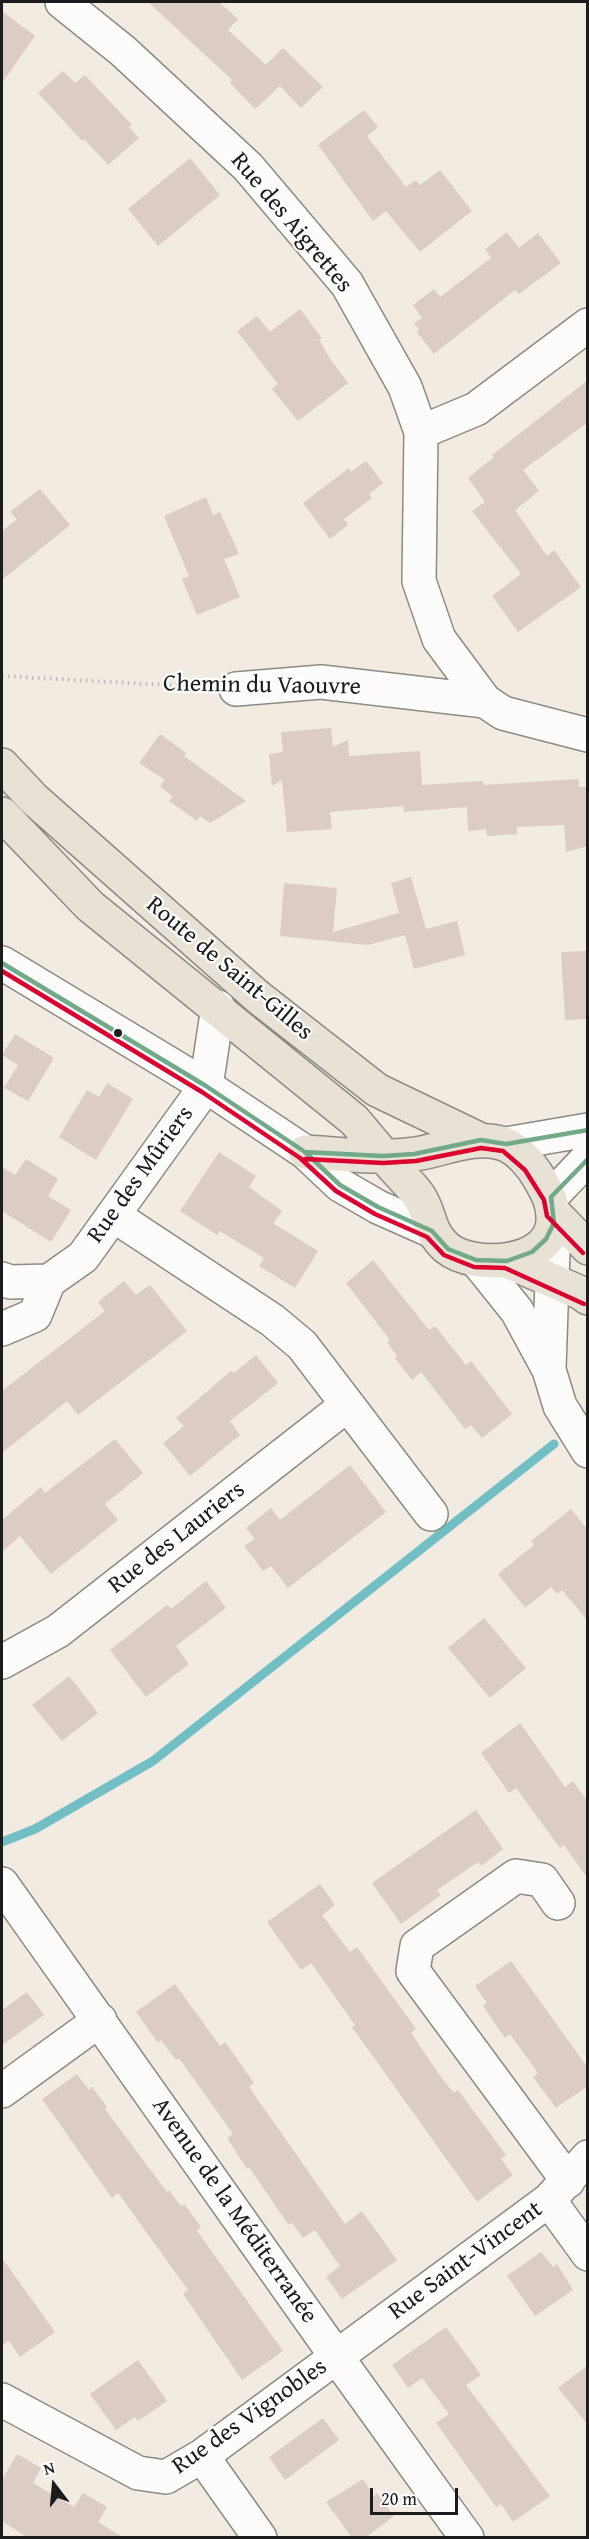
<!DOCTYPE html>
<html>
<head>
<meta charset="utf-8">
<style>
  body { margin:0 }
  #map { position:relative; width:589px; height:2539px; overflow:hidden; background:#f1ebe1; font-family:"Gentium Book Plus",serif }
  canvas { display:block }
  .frame { position:absolute; inset:0; border:3px solid #1c1c1c; pointer-events:none }
  .north { position:absolute; left:24px; top:2455px; width:60px; height:60px; -webkit-text-stroke:4px #fff; paint-order:stroke; rotate:344deg; font-size:16px; font-weight:700; line-height:24px; text-align:center; color:#1c1c1c }
  .north::after { content:''; display:block; margin:auto; width:21px; height:27px; background:#1c1c1c; clip-path:polygon(50% 0,100% 100%,50% 72%,0 100%) }
  .scale { position:absolute; left:370px; top:2488px; width:88px; height:27px; box-sizing:border-box; border:3px solid #1c1c1c; border-top:0; padding-left:8px; font-size:18px; line-height:21px; white-space:nowrap; color:#1c1c1c; -webkit-text-stroke:4px #fff; paint-order:stroke }
</style>
</head>
<body>
<div id="map">
<canvas width="589" height="2539"></canvas>
<div class="frame"></div>
<div class="north">N</div>
<div class="scale">20 m</div>
</div>
<script>
const ctx = document.querySelector('canvas').getContext('2d');
ctx.lineJoin = 'round';
function trace(path, color, width, dash) {
  ctx.strokeStyle = color;
  ctx.lineWidth = width;
  ctx.lineCap = dash ? 'butt' : 'round';
  ctx.setLineDash(dash || []);
  ctx.stroke(path);
}
function fill(path, color) {
  ctx.fillStyle = color;
  ctx.fill(path, 'evenodd');
}
function label(font, color, halo, rows, align = 'center') {
  ctx.font = font + ' "Gentium Book Plus",serif';
  ctx.lineWidth = 4.5;
  ctx.setLineDash([]);
  ctx.textBaseline = 'middle';
  ctx.strokeStyle = halo;
  ctx.fillStyle = color;
  for (const [text, x, y, turn = 0] of rows) {
    ctx.save();
    ctx.translate(x, y);
    ctx.rotate((+turn || 0) * Math.PI / 180);
    ctx.textAlign = isNaN(turn) ? turn : align;
    if (halo) ctx.strokeText(text, 0, 0);
    ctx.fillText(text, 0, 0);
    ctx.restore();
  }
}
const stream = new Path2D(`
  M2 1842 35 1829 153 1761 554 1444`);
const building = new Path2D(`
  M148 2H219L238 19 228 30 266 65 283 48 323 87 301 108 280 86 255 109 230 83 232 80Z
  M2 11 35 36 2 83Z
  M63 71 75 83 85 75 132 125 129 127 139 138 108 165 84 139 82 141 38 93Z
  M364 110 378 127 367 136 406 187 416 180 420 185 440 170 472 211 420 252 386 211 373 221 318 145Z
  M190 158 220 195 158 246 128 209Z
  M507 232 519 248 538 233 561 263 519 294 515 290 434 354 417 332 419 330 414 323 422 318 413 305 434 289 440 297 491 258 485 249Z
  M300 309 322 338 319 340 330 359 348 383 298 421 272 389 278 384 237 331 257 316 270 332Z
  M588 380V422L523 470 539 491 515 510 547 556 554 550 581 587 518 632 492 596 521 574 472 511 485 502 468 478 494 457 492 455Z
  M366 461 383 483 369 494 372 498 344 519 348 525 330 539 303 503 349 468 351 472Z
  M40 489 70 525 2 580V531L17 519 10 512Z
  M206 497 213 515 220 512 239 554 224 559 240 597 197 615 182 579 189 576 164 516Z
  M331 728 333 747 348 740 349 756 420 751 422 785 483 781V785L579 779V787H588V846L566 852 564 825 517 827V834L487 836 486 829 468 831 467 807 404 812 403 806 330 812 332 829 287 832 282 780 272 786 269 754 283 752 281 732Z
  M160 734 186 753 184 756 246 801 210 823 200 816 197 821 169 801 173 797 160 786 165 780 139 763Z
  M411 877 426 929 457 921 465 955 414 969 405 935 368 945 280 936 284 883 337 888 333 932 399 913 391 883Z
  M588 951V1019L565 1020 561 952Z
  M15 1034 54 1058 28 1101 4 1088 18 1065 2 1055Z
  M107 1083 133 1099 96 1160 59 1137 87 1090 99 1097Z
  M219 1152 256 1176 249 1187 282 1211 273 1223 318 1251 295 1288 259 1266 264 1258 220 1231 217 1235 180 1211Z
  M26 1159 58 1179 48 1196 71 1210 51 1242 2 1211V1167L15 1175Z
  M373 1260 429 1330 435 1326 466 1365 471 1361 512 1414 482 1438 471 1425 465 1429 421 1372 412 1380 395 1358 397 1356 387 1342 390 1340 346 1283Z
  M124 1281 136 1295 150 1285 187 1331 78 1415 67 1401 2 1453V1391L105 1311 98 1302Z
  M256 1355 278 1383 230 1421 240 1435 190 1476 163 1443 184 1426 176 1418 231 1371 234 1373Z
  M115 1439 143 1473 105 1504 118 1520 51 1574 20 1536 2 1552V1520L41 1487 45 1493Z
  M350 1465 386 1512 288 1588 271 1566 263 1571 244 1546 255 1539 246 1528 271 1508 280 1520Z
  M571 1509 588 1530V1621L562 1590 557 1594 551 1587 525 1608 498 1574 534 1545 531 1541Z
  M206 1581 226 1608 176 1646 189 1664 146 1697 110 1650 167 1605 171 1609Z
  M484 1618 526 1668 490 1698 448 1648Z
  M69 1676 98 1713 62 1741 32 1705Z
  M520 1723 565 1787 573 1781 588 1802V1879L564 1845 560 1848 516 1788 509 1793 481 1753Z
  M476 1810 503 1849 481 1866 478 1862 437 1890 441 1895 401 1924 372 1883Z
  M320 1884 335 1905 322 1915 350 1952 357 1947 416 2029 411 2033 443 2080 454 2093 458 2090 506 2155 501 2159 513 2175 477 2202 352 2027 355 2025 311 1963 301 1970 267 1922Z
  M511 1961 588 2068V2086L556 2108 533 2077 538 2073 510 2034 505 2038 483 2006 487 2003 475 1986Z
  M175 1984 220 2046 225 2042 254 2083 249 2087 345 2224 362 2211 397 2260 342 2299 326 2277 340 2266 315 2230 303 2238 292 2223 288 2224 249 2167 247 2169 227 2138 233 2134 179 2058 176 2060 161 2040 158 2043 136 2012Z
  M27 1992 44 2015 2 2045V2010Z
  M77 2074 89 2090 92 2087 107 2107 105 2109 167 2192 169 2190 181 2206 184 2204 201 2227 197 2231 283 2351 242 2380 183 2294 188 2290 118 2193 112 2198 42 2099Z
  M541 2252 553 2267 557 2264 573 2290 535 2316 507 2276Z
  M2 2258 55 2332 20 2357 9 2341 2 2345Z
  M446 2327 481 2375 466 2385 550 2496 513 2522 501 2504 496 2507 436 2423 449 2414 422 2378 408 2388 392 2365Z
  M138 2360 167 2401 138 2421 135 2417 116 2430 90 2394Z
  M588 2365V2425L558 2388Z
  M323 2418 339 2440 285 2480 269 2457Z
  M17 2454 41 2468 33 2483 74 2507 83 2493 107 2507 98 2522 124 2538H28L2 2521V2480Z
  M363 2479 374 2496 377 2493 394 2516 365 2538H352L326 2502Z`);
const path = new Path2D(`
  M2 676 204 687`);
const minor = new Path2D(`
  M62 2 123 51 248 167 347 284 405 387 421 432 419 581 439 639 485 701
  M421 432 476 409 588 325
  M236 689 321 682 485 701 503 713 588 735
  M2 963 206 1086 305 1152 340 1185 378 1207 432 1231
  M506 1144 588 1130
  M551 1197 588 1158
  M113 1215 272 1320 302 1345 431 1514
  M476 1260 517 1311 549 1370 560 1406 588 1451
  M2 1279 10 1282 49 1281 83 1257 206 1086 218 1007
  M2 1329 35 1315 49 1281
  M549 1368 554 1223
  M2 1662 58 1631 347 1405
  M2 1884 336 2356 467 2538
  M558 1903 542 1880 516 1876 417 1946 413 1971 568 2181
  M2 2091 100 2020
  M549 2200 588 2254
  M2 2400 138 2473 166 2477 202 2456 549 2200 588 2157
  M202 2456 260 2538`);
const major = new Path2D(`
  M2 765 34 799 258 997 377 1090 481 1140
  M2 814 90 906 354 1120C368 1136 381 1153 395 1169 403 1178 413 1187 419 1196 431 1214 428 1232 447 1248 474 1270 551 1265 553 1221 554 1204 547 1192 539 1178 532 1166 518 1149 504 1144 474 1134 444 1150 415 1154 379 1159 341 1154 305 1152
  M553 1212 588 1248
  M507 1261 581 1293 588 1298`);
const bus1 = new Path2D(`
  M2 963 206 1086 305 1152 340 1185 378 1207 432 1231 448 1249 476 1260 507 1261 532 1252 546 1239 554 1223 551 1197 588 1159
  M305 1152 383 1156 414 1154 481 1140 506 1144 588 1130`);
const bus2 = new Path2D(`
  M2 971 202 1092 300 1158 336 1191 375 1214 427 1237 444 1255 474 1267 505 1268 584 1304
  M305 1159 383 1163 416 1161 481 1148 503 1151 525 1170 544 1200 547 1216 583 1253`);
const markers = [
  [118,1033,5,"#1c1c1c"]
];
const streetNames = [
  ["Rue des Aigrettes",291,223,50],
  ["Chemin du Vaouvre",262,686,1],
  ["Route de Saint-Gilles",229,969,40],
  ["Rue des Mûriers",141,1175,-54],
  ["Rue des Lauriers",177,1538,-38],
  ["Avenue de la Méditerranée",234,2211,55],
  ["Rue Saint-Vincent",466,2261,-36],
  ["Rue des Vignobles",250,2417,-35]
];
trace(stream, '#72bec5', 9);
fill(building, '#dcccc6');
trace(minor, '#8d8a85', 36);
trace(major, '#8d8a85', 36);
trace(path, '#bbbab7', 4, [1.5, 4.5]);
trace(minor, '#fdfcfa', 33);
trace(major, '#e8e2d6', 33);
trace(bus1, '#71a989', 4.5);
trace(bus2, '#dc0030', 4.5);
for (const [x, y, r, color] of markers) {
  const dot = new Path2D();
  dot.arc(x, y, r, 0, 2 * Math.PI);
  ctx.fillStyle = color;
  ctx.fill(dot);
  trace(dot, '#fff', 2);
}
label('24px', '#1c1c1c', '#fff', streetNames);
</script>
</body>
</html>
